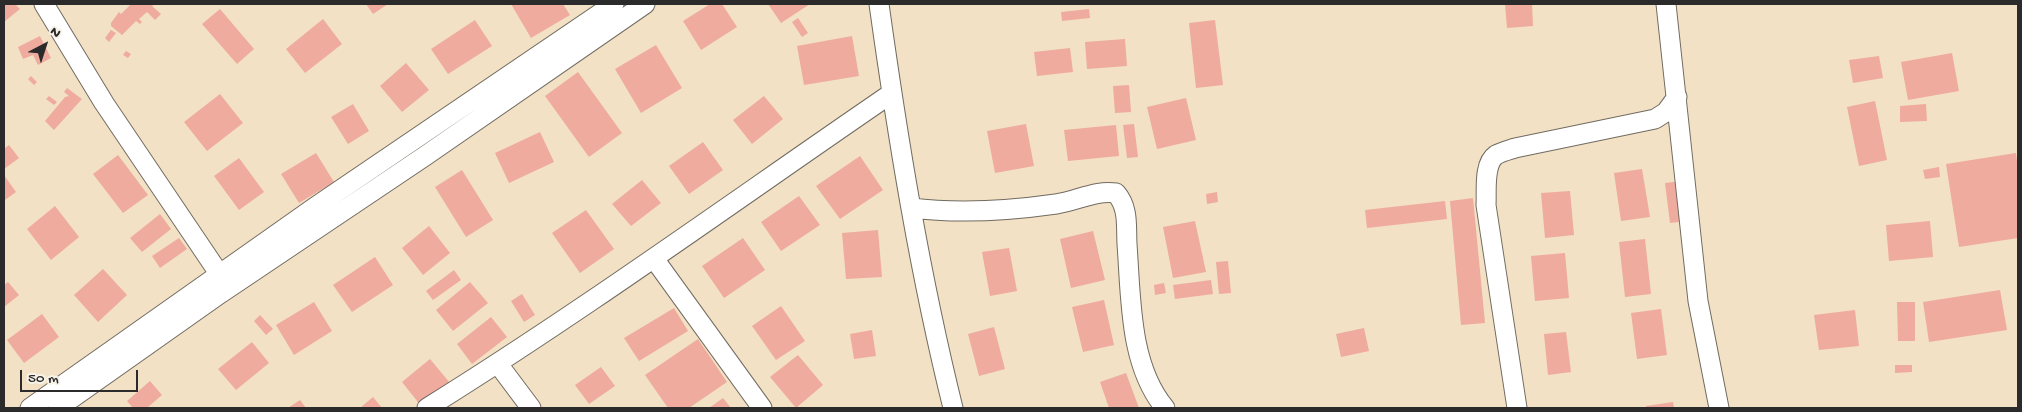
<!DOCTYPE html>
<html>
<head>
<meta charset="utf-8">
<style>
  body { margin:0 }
  #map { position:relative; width:2022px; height:412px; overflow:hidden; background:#f2e1c4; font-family:"Gochi Hand",sans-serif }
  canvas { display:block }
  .frame { position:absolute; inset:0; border:5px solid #2b2b2b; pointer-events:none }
  .north { position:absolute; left:20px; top:20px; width:50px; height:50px; -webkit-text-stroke:4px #f7f3e8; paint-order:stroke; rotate:40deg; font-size:14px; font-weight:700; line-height:20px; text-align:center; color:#2b2b2b }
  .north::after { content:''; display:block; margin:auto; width:18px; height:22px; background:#2b2b2b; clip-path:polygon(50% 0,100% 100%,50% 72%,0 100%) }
  .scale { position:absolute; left:20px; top:370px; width:118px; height:22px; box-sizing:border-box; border:2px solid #2b2b2b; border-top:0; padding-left:6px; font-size:15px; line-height:18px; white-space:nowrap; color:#2b2b2b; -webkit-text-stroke:4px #f7f3e8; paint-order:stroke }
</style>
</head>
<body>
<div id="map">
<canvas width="2022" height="412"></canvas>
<div class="frame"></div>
<div class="north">N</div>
<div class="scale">50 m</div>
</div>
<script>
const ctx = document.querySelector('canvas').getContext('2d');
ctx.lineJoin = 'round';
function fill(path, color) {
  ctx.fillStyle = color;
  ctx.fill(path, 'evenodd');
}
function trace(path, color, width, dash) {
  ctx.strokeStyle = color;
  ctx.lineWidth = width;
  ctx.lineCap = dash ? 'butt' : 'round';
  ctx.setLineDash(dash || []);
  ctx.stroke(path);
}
const building = new Path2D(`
  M4 4H15L20 9 4 22Z
  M131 4H155L152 6 161 14 155 20 147 12 139 19 142 22 140 24 136 21 122 35 111 26V23L119 12 121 14Z
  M366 4H388L373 14Z
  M511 4H563L570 15 531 38Z
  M710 4H722L737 27 701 50 683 21Z
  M768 4H810L781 23Z
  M1505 4H1532L1533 26 1507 28Z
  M220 9 254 49 237 64 202 24Z
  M1089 9 1090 18 1062 21 1061 12Z
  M798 18 808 33 802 37 792 22Z
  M323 19 342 44 305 73 286 49Z
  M475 20 492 46 448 74 431 49Z
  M1215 20 1223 85 1196 88 1189 23Z
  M111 30 116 33 109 42 105 38Z
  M40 36 51 58 38 65 33 55 23 59 18 47Z
  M852 36 859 76 804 85 797 46Z
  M1125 39 1127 66 1087 69 1085 42Z
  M656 45 682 88 641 113 615 69Z
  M1070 48 1073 72 1037 76 1034 52Z
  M126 51 131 54 128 58 123 55Z
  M1952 53 1959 91 1908 100 1901 62Z
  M1879 56 1883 78 1853 83 1849 60Z
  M406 63 429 90 402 112 380 86Z
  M578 72 622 133 589 157 545 96Z
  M31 76 37 82 34 85 28 79Z
  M1129 85 1131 112 1115 113 1113 86Z
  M67 88 82 99 54 130 45 121 65 97 69 96 64 92Z
  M220 94 243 123 207 151 184 122Z
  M49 96 57 102 54 105 46 99Z
  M764 96 783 119 752 144 733 120Z
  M1186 98 1196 140 1157 149 1147 107Z
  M1875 101 1887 160 1859 166 1847 107Z
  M353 104 369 131 348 144 331 117Z
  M1926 104 1927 121 1900 122V106Z
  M1026 124 1034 166 995 173 987 131Z
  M1134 124 1138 157 1127 158 1123 125Z
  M1116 125 1119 156 1068 161 1064 130Z
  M540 132 554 162 509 183 495 153Z
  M703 142 723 170 689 194 669 166Z
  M9 145 19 158 4 169V149Z
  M316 153 334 182 299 203 281 174Z
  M2016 153 2018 169V238L1959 247 1946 164Z
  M118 155 148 195 123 213 93 174Z
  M860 156 883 190 840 219 816 186Z
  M239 158 264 192 239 210 214 176Z
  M1939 167 1940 177 1925 179 1923 170Z
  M1642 169 1650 217 1621 221 1614 173Z
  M462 170 493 220 466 237 435 187Z
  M4 175 16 192 5 200 4 197Z
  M642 180 661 203 631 226 612 204Z
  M1682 181 1687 221 1670 223 1665 183Z
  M1570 191 1574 235 1545 238 1541 193Z
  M1217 192 1218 202 1207 204 1206 194Z
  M799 196 820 225 781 251 761 222Z
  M1473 198 1485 323 1461 325 1450 201Z
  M1445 201 1447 219 1367 228 1365 210Z
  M55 206 79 237 51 260 27 229Z
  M586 210 614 249 580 273 552 233Z
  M160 214 171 229 142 252 130 238Z
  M1195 221 1206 272 1173 278 1163 227Z
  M1930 221 1933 257 1889 261 1886 225Z
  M429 226 450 253 423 275 402 248Z
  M878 230 882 277 846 279 842 233Z
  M1093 231 1105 280 1071 288 1060 239Z
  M179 238 187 249 160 268 152 256Z
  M743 238 765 270 724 298 702 266Z
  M1645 239 1651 294 1625 297 1619 242Z
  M1009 248 1017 291 990 296 982 252Z
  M1565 253 1569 298 1535 301 1531 256Z
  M375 257 393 285 352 312 333 285Z
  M1228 261 1231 293 1219 294 1216 262Z
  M103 269 127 295 98 322 74 295Z
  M454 270 461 280 433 300 426 291Z
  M1211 280 1213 294 1175 299 1173 285Z
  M8 282 19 295 4 307V285Z
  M470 282 488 303 453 331 436 310Z
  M1164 283 1166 293 1155 295 1154 285Z
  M2000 290 2007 330 1929 342 1923 302Z
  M522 294 535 315 524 322 511 301Z
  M1104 300 1114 345 1083 352 1072 307Z
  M314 302 332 331 294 355 276 325Z
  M1897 302H1915V341H1898Z
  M781 306 805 341 776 360 752 326Z
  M674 308 688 331 639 361 624 338Z
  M1661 309 1667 355 1637 359 1631 313Z
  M1855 310 1859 346 1819 350 1814 315Z
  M42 314 59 337 24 363 7 340Z
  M260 315 273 329 266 335 254 321Z
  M491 317 507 337 472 364 457 344Z
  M994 327 1005 369 979 376 968 334Z
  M1364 328 1369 351 1341 357 1336 334Z
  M872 330 876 356 854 359 850 334Z
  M1566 332 1571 372 1548 375 1544 334Z
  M698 339 727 382 689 408H668L645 375Z
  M252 342 269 363 236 390 218 369Z
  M798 355 823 385 796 408 770 377Z
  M430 359 450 383 421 406 402 382Z
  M1895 365H1912V372L1895 373Z
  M601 367 615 386 589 404 575 385Z
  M1126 373 1139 408H1109L1100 382Z
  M150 381 162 395 147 408H133L127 401Z
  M373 397 382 408H360Z
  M723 398 731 408H709Z
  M300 400 306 408H288Z
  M1673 402 1674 408H1646V406Z`);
const street = new Path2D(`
  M44 4 104 103 220 275
  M879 4C898 140 920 275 953 408
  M1666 4 1698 301 1719 408
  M911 208C961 214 1007 211 1056 204 1077 201 1095 190 1116 193 1129 208 1126 226 1127 244 1131 297 1129 365 1165 408
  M655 260 762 408
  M498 364 531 408
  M30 408 315 207 614 4
  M58 408 221 293 425 156 645 4
  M427 408C586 309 737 199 892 93
  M1517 408 1486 205C1487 191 1483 164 1496 155 1501 152 1509 150 1515 148L1655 119 1666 112 1677 97`);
fill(building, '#efab9e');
trace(street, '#716b61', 21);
trace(street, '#fff', 19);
</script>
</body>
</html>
